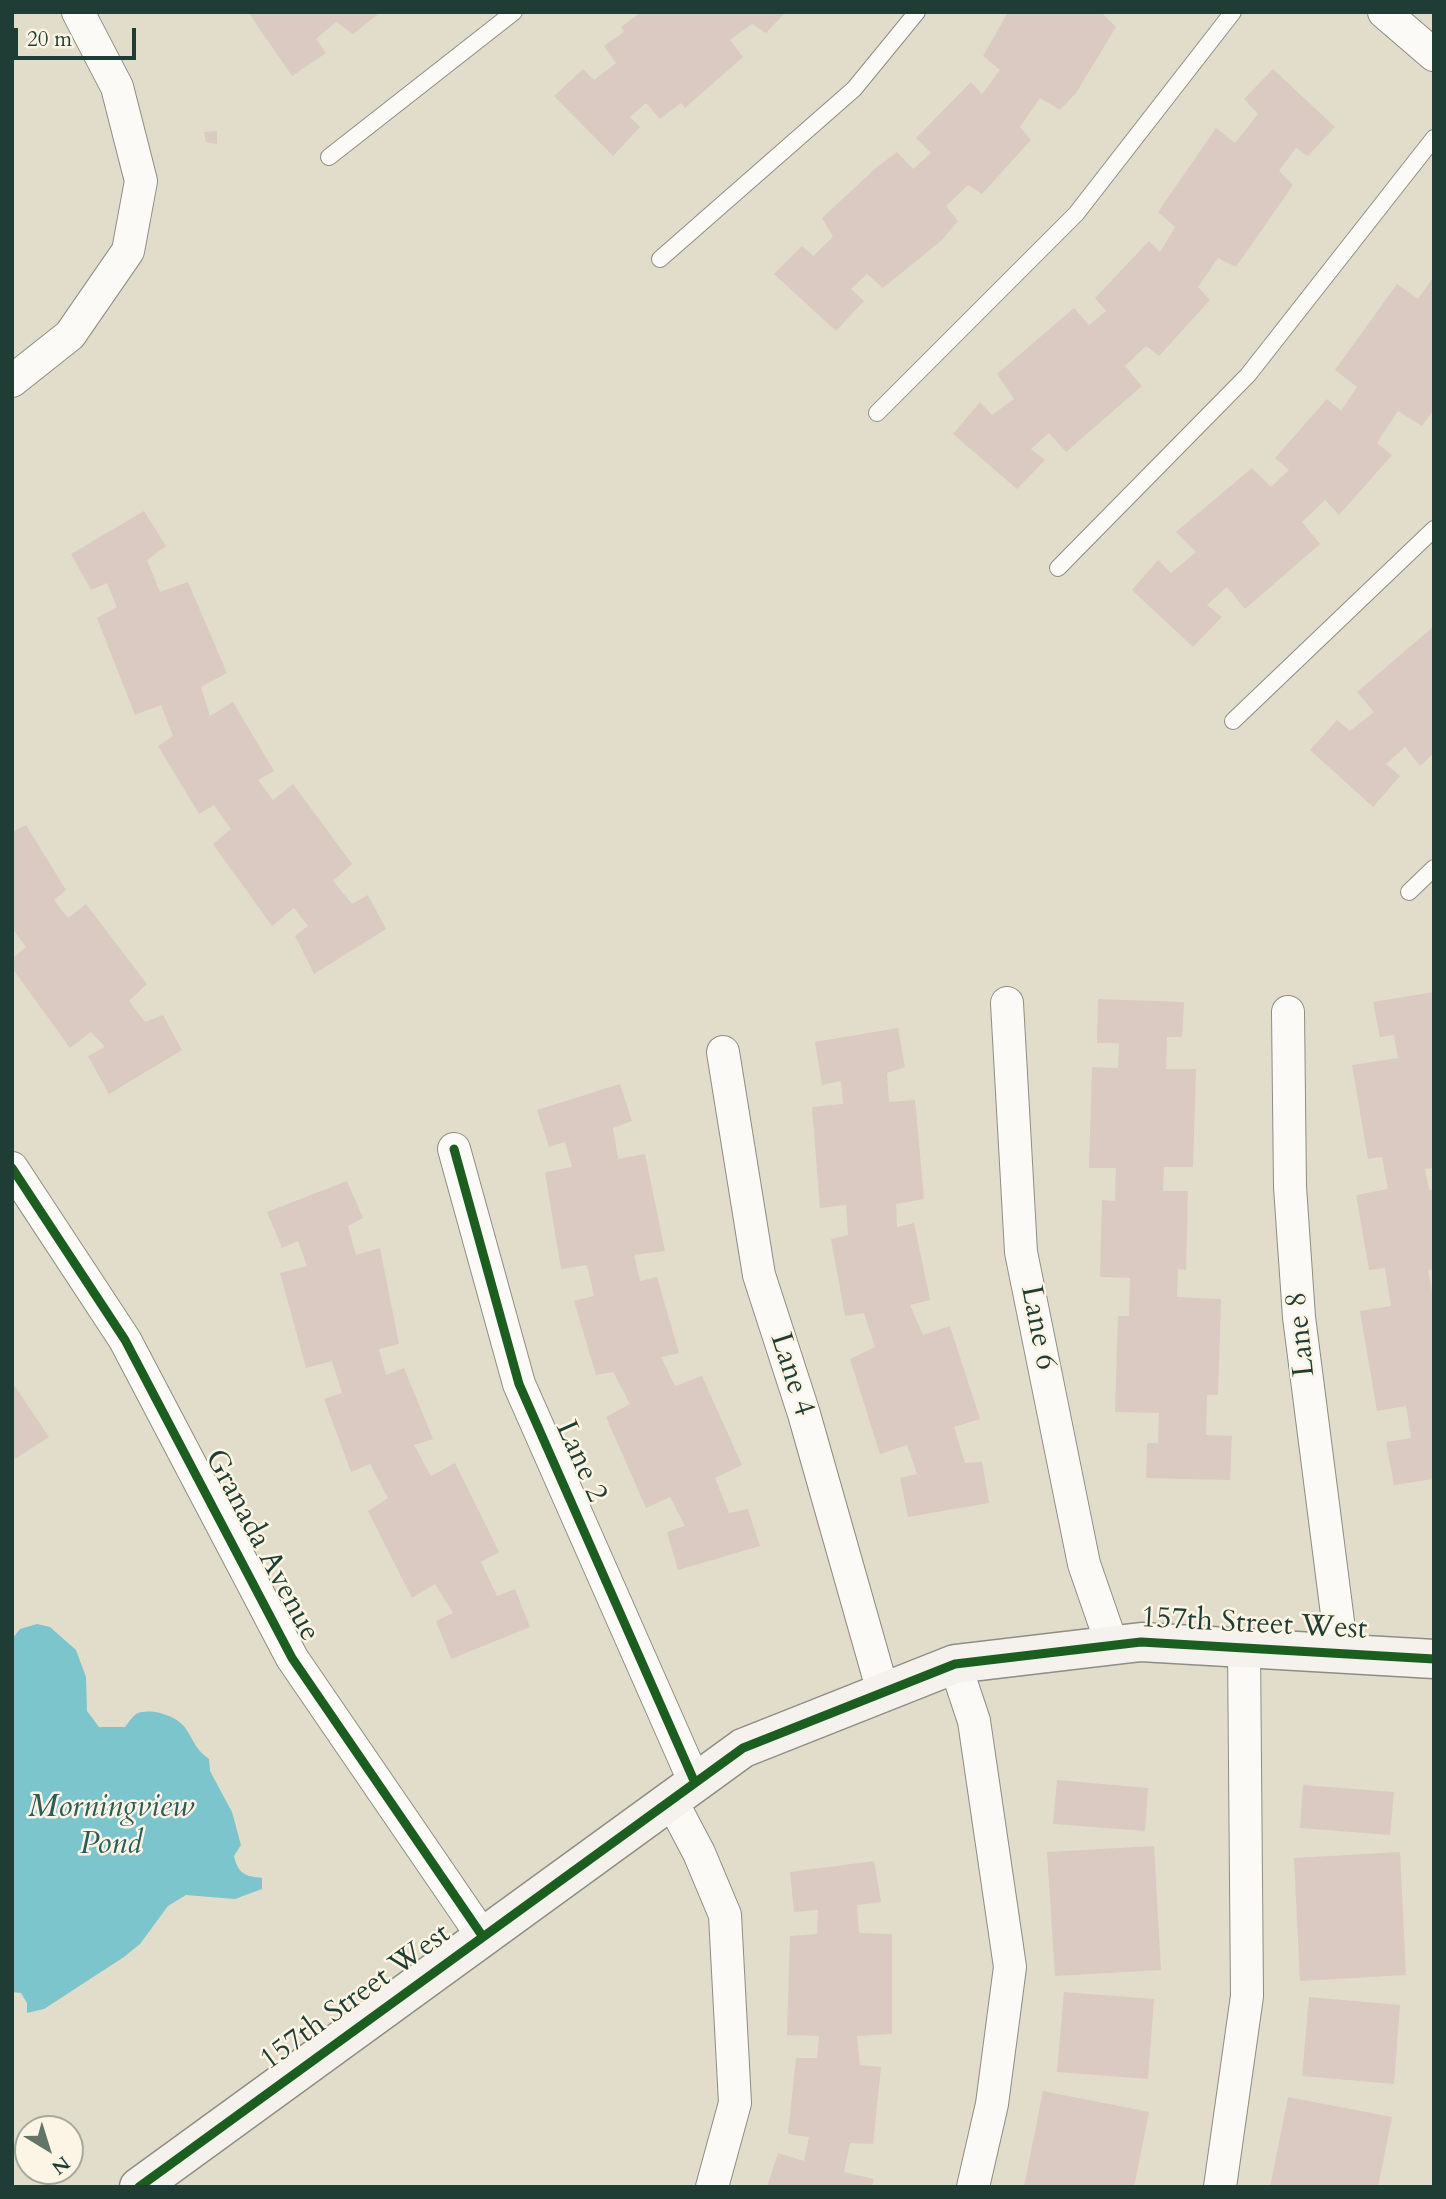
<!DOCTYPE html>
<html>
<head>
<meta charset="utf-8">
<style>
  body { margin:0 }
  #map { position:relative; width:1446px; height:2199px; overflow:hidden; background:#e2ddcb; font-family:Cardo,serif }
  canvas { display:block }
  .frame { position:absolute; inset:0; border:14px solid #1f3d34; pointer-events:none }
  .north { position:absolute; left:14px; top:2115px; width:70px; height:70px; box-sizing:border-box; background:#fcf5e5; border:2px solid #a4ab9e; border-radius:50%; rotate:142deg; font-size:19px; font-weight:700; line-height:28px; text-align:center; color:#1f3d34 }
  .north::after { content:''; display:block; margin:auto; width:24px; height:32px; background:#637569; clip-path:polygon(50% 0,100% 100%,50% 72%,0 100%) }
  .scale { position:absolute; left:14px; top:28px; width:122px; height:32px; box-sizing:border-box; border:4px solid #1f3d34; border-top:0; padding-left:9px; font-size:21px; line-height:24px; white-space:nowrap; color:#1f3d34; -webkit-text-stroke:5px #fcf5e5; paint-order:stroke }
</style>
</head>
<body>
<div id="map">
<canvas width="1446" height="2199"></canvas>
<div class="frame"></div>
<div class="north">N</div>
<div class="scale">20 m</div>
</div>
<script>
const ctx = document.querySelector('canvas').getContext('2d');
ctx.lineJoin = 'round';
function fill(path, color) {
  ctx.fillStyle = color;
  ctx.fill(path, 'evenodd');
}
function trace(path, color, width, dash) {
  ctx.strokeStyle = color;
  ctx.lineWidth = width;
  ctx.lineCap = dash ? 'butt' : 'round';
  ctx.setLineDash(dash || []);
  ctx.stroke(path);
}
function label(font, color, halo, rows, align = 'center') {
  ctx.font = font + ' Cardo,serif';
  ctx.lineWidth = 5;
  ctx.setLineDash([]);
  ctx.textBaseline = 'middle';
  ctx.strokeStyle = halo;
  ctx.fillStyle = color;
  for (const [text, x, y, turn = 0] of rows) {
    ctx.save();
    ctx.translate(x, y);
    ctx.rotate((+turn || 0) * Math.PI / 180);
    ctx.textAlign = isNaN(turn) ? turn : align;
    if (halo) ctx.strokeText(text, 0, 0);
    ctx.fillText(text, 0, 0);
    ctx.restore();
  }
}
const water = new Path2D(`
  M37 1624 50 1627 76 1650 86 1677 87 1711 99 1727H125C128 1723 132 1717 136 1714 150 1707 178 1716 186 1729 194 1741 196 1750 209 1759L210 1771 232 1812 241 1845 234 1856C238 1874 245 1876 262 1878V1889L235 1899 186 1895 168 1906 140 1944 124 1957 44 2009 27 2013V2003L21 1993 12 1992V1639L20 1629Z`);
const building = new Path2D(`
  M248 12H381L353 34 336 22 316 39 326 53 292 76Z
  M641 12H786L766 33 752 24 730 40 743 57 685 108 681 103 660 119 646 103 630 117 640 127 613 156 554 96 583 69 594 80 616 63 604 46 624 32 621 27Z
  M1008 12H1101L1116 27 1076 93 1060 110 1040 98 1020 127 1031 140 982 194 968 185 946 206 958 221 942 240 883 288 867 274 851 289 864 301 836 331 774 274 802 246 813 256 833 237 822 218 877 167 897 152 913 169 931 153 916 138 971 82 982 94 1000 70 983 56Z
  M1273 69 1335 127 1308 156 1296 148 1279 171 1293 185 1236 267 1218 258 1198 287 1210 300 1159 356 1146 346 1125 366 1142 386 1066 452 1049 433 1031 449 1045 460 1017 489 953 434 980 402 992 415 1014 399 997 374 1074 308 1089 325 1106 311 1095 298 1149 241 1160 252 1175 227 1158 212 1216 128 1235 143 1258 114 1244 99Z
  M217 131V144L206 142 204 132Z
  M1434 276V410L1422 426 1398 411 1377 443 1392 455 1339 515 1325 500 1302 522 1320 544 1245 609 1227 587 1207 605 1222 617 1193 647 1132 590 1158 560 1171 573 1196 552 1176 532 1252 468 1271 487 1289 470 1275 458 1327 399 1341 411 1357 387 1335 370 1397 284 1418 299Z
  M144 511 166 546 147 560 160 592 188 582 227 673 201 687 210 716 233 702 274 771 258 780 273 800 293 784 352 864 333 881 352 904 368 895 386 929 314 974 295 936 308 926 294 908 272 926 213 844 231 829 214 805 199 814 158 746 173 736 161 705 135 715 97 618 117 607 107 583 91 590 71 554Z
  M1434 626V753L1420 766 1405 747 1386 764 1400 776 1373 807 1310 750 1337 720 1350 731 1374 712 1357 692Z
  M26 825 66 890 54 900 68 918 86 904 147 984 129 1001 145 1022 163 1015 182 1050 109 1094 88 1056 105 1047 91 1032 70 1048 12 968V959L26 947 12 928V832Z
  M1434 992V1168L1425 1169 1429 1190 1434 1189V1269L1428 1270 1434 1302V1479L1394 1485 1386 1442 1411 1438 1406 1406 1377 1411 1360 1311 1391 1306 1385 1268 1369 1270 1356 1195 1388 1189 1382 1157 1368 1159 1352 1065 1398 1058 1394 1035 1380 1037 1373 1002Z
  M1098 999 1184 1002 1182 1037H1167L1166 1069H1196L1193 1167H1164L1163 1191H1188L1186 1270 1178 1269 1177 1297 1221 1299 1218 1395H1207L1206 1435 1232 1436 1230 1480 1146 1478 1147 1443H1158L1159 1413 1115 1412 1118 1316H1129L1130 1278 1100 1277 1102 1200 1115 1201 1116 1168H1089L1092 1067 1118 1068 1119 1043H1097Z
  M898 1028 905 1067 887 1073 889 1102 915 1100 924 1199 896 1204 897 1227 914 1223 930 1300 910 1305 923 1335 950 1326 980 1419 954 1427 965 1463 982 1462 989 1503 908 1517 900 1478 917 1474 907 1445 880 1454 850 1359 875 1347 864 1313 845 1316 831 1239 848 1235 846 1205 820 1208 812 1107 843 1104 841 1081 822 1085 815 1042Z
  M620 1084 632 1121 613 1128 618 1159 645 1154 665 1251 634 1255 640 1281 657 1277 679 1353 661 1357 675 1386 702 1376 742 1465 715 1478 729 1513 748 1509 760 1546 678 1570 667 1532 685 1526 670 1497 646 1508 606 1417 630 1404 613 1372 596 1375 574 1301 594 1296 587 1265 561 1269 545 1172 572 1167 565 1142 549 1147 537 1110Z
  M347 1181 363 1218 348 1226 356 1255 380 1248 399 1344 379 1349 386 1375 404 1368 433 1439 414 1445 431 1476 455 1463 499 1552 481 1562 497 1596 515 1589 530 1627 451 1659 436 1621 453 1613 435 1584 412 1598 368 1511 388 1498 370 1464 351 1472 324 1399 342 1393 332 1361 306 1368 280 1273 307 1266 298 1241 282 1248 267 1212Z
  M12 1382 49 1437 12 1461Z
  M1057 1780 1148 1788 1145 1831 1053 1824Z
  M1303 1785 1394 1792 1390 1835 1300 1828Z
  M1154 1846 1161 1970 1055 1976 1047 1852Z
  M1400 1852 1406 1975 1300 1981 1294 1858Z
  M874 1861 881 1902 857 1905 859 1933 892 1934V2034L857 2036 860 2065 881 2067 873 2144 850 2143 844 2172 874 2179 872 2187H767L778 2153 804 2161 809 2137 788 2134 796 2058H817L819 2036 787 2035 790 1936 817 1934 818 1910 794 1912 790 1872Z
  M1064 1992 1154 1999 1148 2079 1057 2072Z
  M1309 1997 1400 2005 1394 2084 1302 2076Z
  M1043 2091 1149 2112 1134 2187H1024Z
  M1288 2097 1392 2117 1378 2187H1270Z`);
const lane = new Path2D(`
  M329 157 514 12
  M660 259 854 89 917 12
  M877 413 1076 214 1233 12
  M1058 568 1248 375 1434 138
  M1233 721 1434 529
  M1409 892 1434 868`);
const street = new Path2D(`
  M1384 12 1434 55
  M12 381 70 335 128 251 141 181 117 87 78 12
  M1007 1003 1021 1252 1084 1564 1112 1645
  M1288 1012 1290 1187 1299 1317 1342 1653
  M723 1052 759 1275 804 1414 883 1692
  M454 1149 519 1384 695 1783
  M12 1168 125 1340 292 1658 483 1937
  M955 1664 974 1721 1010 1967 992 2104 973 2187
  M671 1800 699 1853 725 1915 735 2103 712 2187
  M1220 2187 1247 1996 1244 1648`);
const secondary = new Path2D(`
  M139 2187 743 1748 955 1664 1141 1642 1434 1659`);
const cycleway = new Path2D(`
  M454 1149 519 1384 695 1783
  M12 1168 125 1340 292 1658 483 1937
  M139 2187 743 1748 955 1664 1141 1642 1434 1659`);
const streetNames = [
  ["Lane 6",1037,1328,79],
  ["Lane 8",1302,1334,-96],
  ["Lane 4",791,1375,72],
  ["Lane 2",580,1462,66],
  ["Granada Avenue",261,1546,62],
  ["157th Street West",1254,1625,3],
  ["157th Street West",356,1998,-36]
];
const waterNames = [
  ["Morningview",111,1809],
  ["Pond",111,1846]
];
fill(water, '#7cc5cc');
fill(building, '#dacac1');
trace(lane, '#8c8e84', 18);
trace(street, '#8c8e84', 34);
trace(secondary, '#8c8e84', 41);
trace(lane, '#fbfaf7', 16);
trace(street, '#fbfaf7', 32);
trace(secondary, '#f5f1ec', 38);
trace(cycleway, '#1b5e20', 9);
label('30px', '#1f3d34', '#fcf5e5', streetNames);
label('italic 32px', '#2b5c5a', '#fcf5e5', waterNames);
</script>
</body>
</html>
